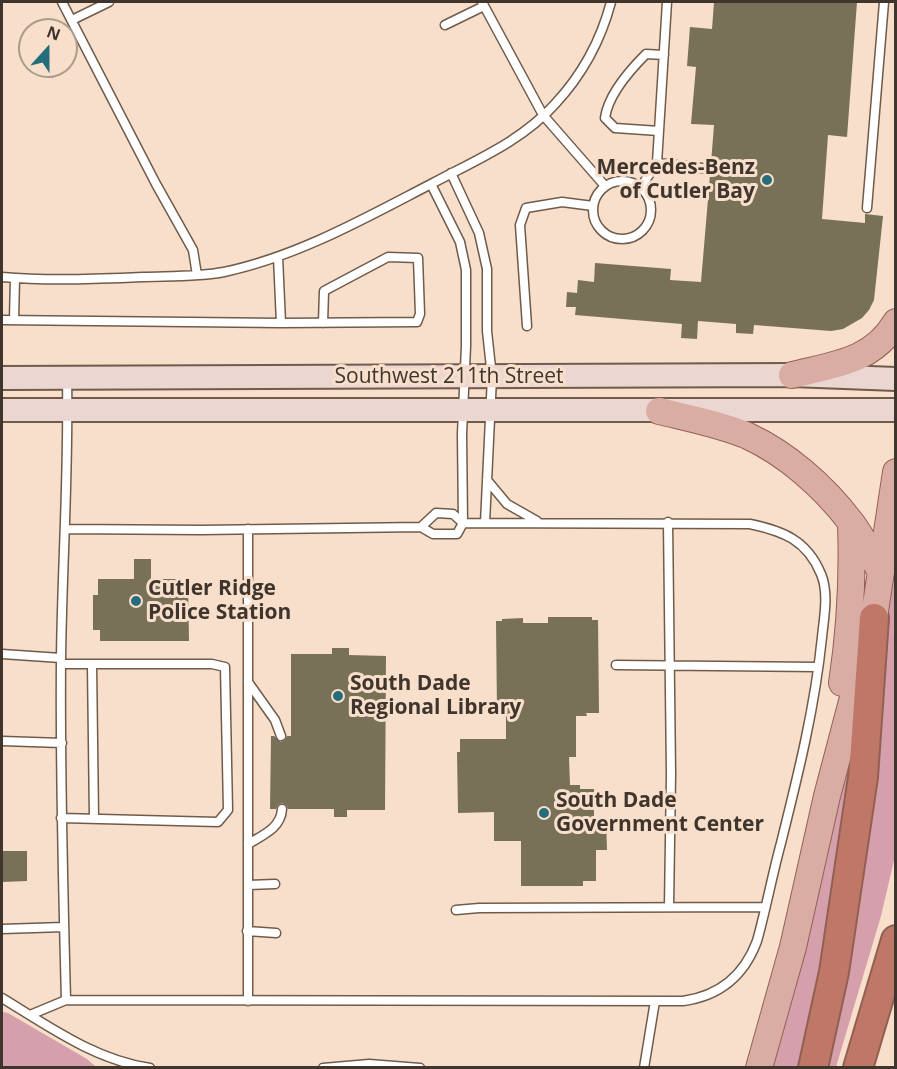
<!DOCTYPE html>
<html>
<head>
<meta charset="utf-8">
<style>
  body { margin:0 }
  #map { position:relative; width:897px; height:1069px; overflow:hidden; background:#f7dfcb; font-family:"Open Sans",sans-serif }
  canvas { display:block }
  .frame { position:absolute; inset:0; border:3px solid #3f352d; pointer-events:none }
  .north { position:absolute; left:18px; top:18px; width:60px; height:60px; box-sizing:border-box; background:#f7dfcb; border:2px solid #ad9b8c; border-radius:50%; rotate:21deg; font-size:16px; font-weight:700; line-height:24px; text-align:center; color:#3f352d }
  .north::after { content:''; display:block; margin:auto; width:21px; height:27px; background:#266d7b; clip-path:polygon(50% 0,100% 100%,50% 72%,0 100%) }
</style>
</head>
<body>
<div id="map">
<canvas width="897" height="1069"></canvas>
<div class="frame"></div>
<div class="north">N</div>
</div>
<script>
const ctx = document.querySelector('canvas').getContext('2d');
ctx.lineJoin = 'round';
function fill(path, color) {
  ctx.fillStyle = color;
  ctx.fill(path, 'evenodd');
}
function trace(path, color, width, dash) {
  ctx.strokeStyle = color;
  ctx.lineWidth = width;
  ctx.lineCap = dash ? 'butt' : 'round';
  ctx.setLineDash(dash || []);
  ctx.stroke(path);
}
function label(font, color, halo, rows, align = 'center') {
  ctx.font = font + ' "Open Sans",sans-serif';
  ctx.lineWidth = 6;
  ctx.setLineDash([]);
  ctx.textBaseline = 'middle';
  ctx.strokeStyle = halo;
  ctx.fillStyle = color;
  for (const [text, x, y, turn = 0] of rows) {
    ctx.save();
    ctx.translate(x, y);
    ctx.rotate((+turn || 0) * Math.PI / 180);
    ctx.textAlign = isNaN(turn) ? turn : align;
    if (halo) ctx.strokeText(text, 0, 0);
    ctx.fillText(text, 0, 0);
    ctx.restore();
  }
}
const green = new Path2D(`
  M895 551V856L881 916 836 1067 821 1068 869 775Z
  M858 717 805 1067 768 1068Z
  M3 1012 8 1013 87 1059 96 1067H6L2 1065Z`);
const building = new Path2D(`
  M714 2H857L847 137 828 135 822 219 865 223V214L883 216 874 300 869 310 862 318 843 329 831 331 754 325 753 334 736 333V324L698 321 697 339 681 338 682 324 575 315 576 307H566L567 292 577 293 578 280 594 282 595 263 671 269 670 280 701 282 710 175 716 173 717 169 715 164 711 163 714 125 691 124 696 67 687 66 690 27 712 29Z
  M134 559H151V579H188L189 641H100V630H93V595H98V579H134Z
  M548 617H592V620H598L599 713H586L587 716H576V757H569L570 785H580V789H594V818H606L607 850H596V881H583V886H521V841H494V812L458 813 457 752H460V739H506V712H497L496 621H502V619L523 618V623H548Z
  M332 648H349V655L386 656 385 810H347V817H334V809H288L286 805 282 803 278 805 276 809H270L271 736H274L281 742 285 740 287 736H291V654H332Z
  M2 851H27V881L2 882Z`);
const service = new Path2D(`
  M62 2 156 184 193 250 197 275
  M482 2 543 115 605 186
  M72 20 109 2
  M445 25 484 6
  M659 131 615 128 605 118C608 95 629 71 646 54L664 55
  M657 163 711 169
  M451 173 479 233 487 269V331L492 377 485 523
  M593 210a29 29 0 1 1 58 0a29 29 0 1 1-58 0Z
  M640 188 657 163 667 2
  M867 208 884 2
  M278 257 281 323
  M2 277C48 281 96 279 143 277 170 276 198 277 224 272 299 256 367 217 433 183 476 160 522 141 555 104 582 75 601 40 611 2
  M2 320 281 323 417 322 420 314 418 258 388 257 324 291 323 323
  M14 320 15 278
  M527 326 520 225 526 208 562 202 593 206
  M487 480 507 504 537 521
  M668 522 671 774 669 907
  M66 529 201 530 421 527 433 534H457L463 523 462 434 466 346V270L460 242 431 184
  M2 654 61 658
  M61 664H212L225 667 228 810 218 822 61 818
  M92 664 94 819
  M616 665 818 667
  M248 682 275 720 281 736
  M2 741 62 743
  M248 844C263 835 281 828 282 809
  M248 885 275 884
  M456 910 479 908 765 907
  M2 929 64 927
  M247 931 276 933
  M2 998C48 1026 95 1060 150 1068
  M66 1000C63 887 60 773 61 660 62 566 69 472 67 378
  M248 1001V529
  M30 1015 66 1000 683 1001C719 996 744 976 757 941 766 909 772 876 781 843 798 775 815 707 822 637 824 617 829 593 821 574 807 540 783 531 750 524L463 523 453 514 436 513 421 527
  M323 1068 369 1064 420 1068
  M644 1068 655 1001`);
const secondary = new Path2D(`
  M2 378 792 375 896 379
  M2 410H896`);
const primary = new Path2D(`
  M792 375C832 365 873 362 896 322
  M659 411C688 418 720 424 748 436 787 454 824 487 850 521 862 536 871 555 881 572
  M842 683C850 630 853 578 851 525
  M759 1068 793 947 827 796 874 618 896 472`);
const motorway = new Path2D(`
  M813 1068 834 972 863 777 874 618
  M858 1068 896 940`);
const markers = [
  [767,180,6,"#266d7b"],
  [136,601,6,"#266d7b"],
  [338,696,6,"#266d7b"],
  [544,813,6,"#266d7b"]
];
const poiNames = [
  ["Mercedes-Benz",755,168,"right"],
  ["of Cutler Bay",755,192,"right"],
  ["Cutler Ridge",148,589],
  ["Police Station",148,613],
  ["South Dade",350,684],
  ["Regional Library",350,708],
  ["South Dade",556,801],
  ["Government Center",556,825]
];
const streetNames = [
  ["Southwest 211th Street",449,377]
];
fill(green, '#d5a0ac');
fill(building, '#787158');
trace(service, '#705b4a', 11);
trace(secondary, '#705b4a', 26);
trace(primary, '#926053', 28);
trace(motorway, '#926053', 32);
trace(service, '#fff', 8);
trace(secondary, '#ecd6d1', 22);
trace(primary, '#d9ada4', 26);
trace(motorway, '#bf7767', 28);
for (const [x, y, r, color] of markers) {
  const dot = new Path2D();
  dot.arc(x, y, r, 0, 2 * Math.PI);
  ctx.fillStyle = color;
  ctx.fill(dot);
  trace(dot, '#f7dfcb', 2);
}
label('bold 21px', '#3f352d', '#f7dfcb', poiNames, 'left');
label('21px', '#3f352d', '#f7dfcb', streetNames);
</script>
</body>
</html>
